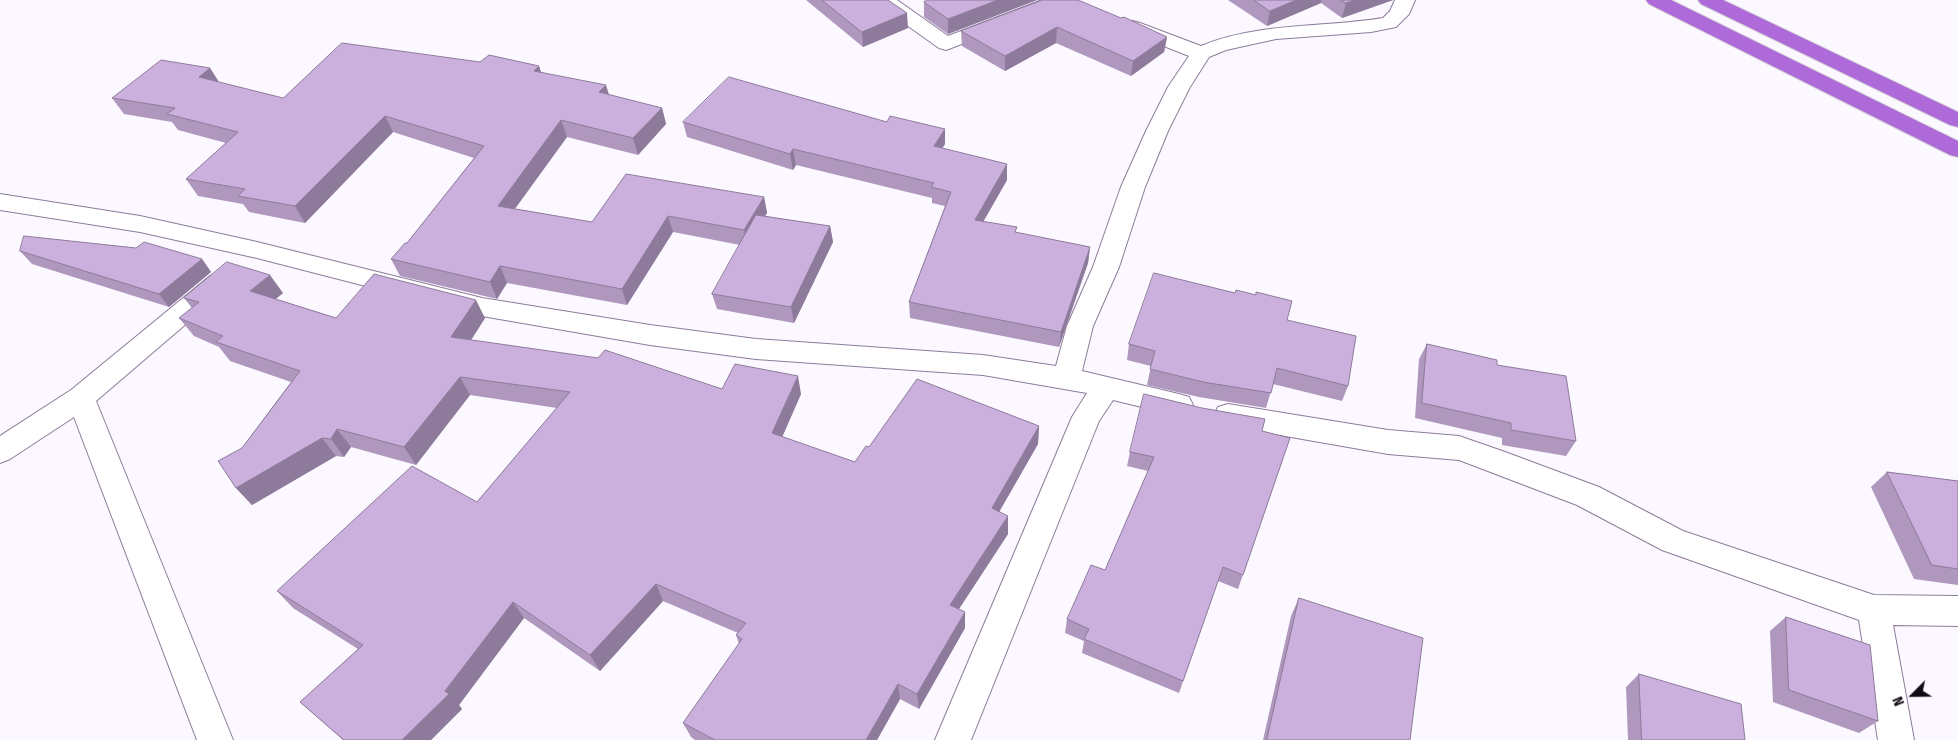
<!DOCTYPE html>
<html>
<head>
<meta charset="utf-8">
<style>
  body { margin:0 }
  #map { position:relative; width:1958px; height:740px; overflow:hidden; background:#fcf8ff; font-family:"Fira Sans Condensed",sans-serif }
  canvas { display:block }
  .north { position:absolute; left:1888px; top:670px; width:50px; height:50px; -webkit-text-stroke:4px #fff; paint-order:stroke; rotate:247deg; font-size:14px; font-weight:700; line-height:20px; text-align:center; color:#110a15 }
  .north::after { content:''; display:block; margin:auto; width:18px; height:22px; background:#110a15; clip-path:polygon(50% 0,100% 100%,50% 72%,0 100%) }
</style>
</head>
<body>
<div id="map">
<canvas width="1958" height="740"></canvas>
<div class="north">N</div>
</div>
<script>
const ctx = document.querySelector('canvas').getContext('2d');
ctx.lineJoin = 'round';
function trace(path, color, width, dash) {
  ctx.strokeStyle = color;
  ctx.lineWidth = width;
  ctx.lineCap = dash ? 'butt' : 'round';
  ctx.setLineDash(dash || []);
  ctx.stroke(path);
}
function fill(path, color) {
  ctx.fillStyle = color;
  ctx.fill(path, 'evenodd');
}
const minor = new Path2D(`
  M874 0H897L948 36 1042 0H1069L1066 4 946 50 939 48 877 4Z
  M1395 0H1415L1409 14 1396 27 1371 32 1276 39 1226 50 1209 57 1190 87 1168 131 1145 187 1119 267 1093 326 1082 371 1179 394 1189 397 1193 405 1189 413 1179 416 1113 400 1099 421 971 740H935L1072 417 1087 393 983 375 756 359 650 345 482 316 257 258 140 232 0 210V194L140 216 257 242 482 298 650 325 756 339 983 355 1056 366 1067 326 1093 267 1121 187 1146 131 1168 87 1189 56 1126 31 1123 27 1126 23 1133 21 1140 23 1201 46C1259 22 1322 28 1383 18L1390 11Z
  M219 273 228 276 232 282 228 288 96 401 233 740H197L74 417 10 459 0 463V436L71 390 210 276Z
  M1228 404 1388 430 1459 436 1505 452 1599 487 1683 531 1874 595 1958 596V626L1893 625 1914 740H1878L1859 620 1662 550 1577 505 1459 460 1388 454 1228 426 1218 423 1214 415 1218 407Z`);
const highway = new Path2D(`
  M1646 0H1671L1958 141V157L1950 155 1649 4Z
  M1698 0H1723L1958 112V127L1950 125 1701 4Z`);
const wall = new Path2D(`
  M806 0H888L908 28 863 47Z
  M1037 0 948 34 924 17V2Z
  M1228 0H1393L1342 18 1321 3 1267 26Z
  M1121 18 1167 37 1164 52 1131 76 1056 43 1005 71 962 46 961 31Z
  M480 62 539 66 541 72 609 95 662 108 666 124 638 155 567 137 515 209 592 222 764 197 767 213 765 216 830 226 833 242 794 323 717 309 712 294 740 245 673 232 627 305 507 283 497 299 400 276 391 259 407 243 474 158 393 132 305 223 249 212 243 204 198 196 186 179 226 143 178 130 172 122 124 114 112 98 210 68 219 82 283 98Z
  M683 122 945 144 942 148 1007 180 983 222 1017 233 1090 247 1088 263 1059 347 910 318 909 302 945 206 932 203V198L796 165 793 170 687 137Z
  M20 251 202 259 211 272 169 307 32 264Z
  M283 293 276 299 336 318H485L471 340 722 389 801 394 782 437 855 462 869 447 1039 426 1038 444 999 512 1008 516V534L959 609 965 612V628L919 709 900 699 877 740H695L691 737 683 723 739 644 736 635 738 633 663 601 600 671 524 618 459 705 462 709 431 740H343L300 702 358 649 293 608 277 591 477 502 557 408 470 395 416 465 351 447 344 457 336 456 252 505 236 488 242 448 291 382 230 361 219 347 194 336 179 318 192 308 184 298Z
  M1235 293 1287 320 1348 386 1342 401 1273 384 1266 408 1199 397 1147 385 1151 366 1127 360 1129 344Z
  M1427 344 1497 365 1576 441 1566 456 1502 445V438L1415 418 1419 359Z
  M1262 431 1290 438 1238 589 1218 581 1179 693 1082 653 1084 641 1065 633 1067 619 1105 570 1148 471 1127 466 1130 452Z
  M1887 472 1958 481V585L1914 579 1871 487Z
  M1299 598 1410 740H1263L1291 616Z
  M1786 617 1878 721 1859 733 1773 702 1770 631Z
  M1639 674 1745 740H1628L1626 687Z`);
const shadedWall = new Path2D(`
  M998 0H1037L948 34V19Z
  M1296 0H1321V3L1267 26 1270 11Z
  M1355 0H1393L1342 18 1346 3Z
  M907 13 908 28 863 47 862 32Z
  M1057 27 1056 43 1005 71V56Z
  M1167 37 1164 52 1131 76 1133 61Z
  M539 66 544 82 534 71Z
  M210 68 220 84 199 77Z
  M606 85 611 101 599 92Z
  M662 108 666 124 638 155 633 138Z
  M385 116 393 132 305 223 295 206Z
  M561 120 567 137 505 222 498 206Z
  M945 129V144L934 162V146Z
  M793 149 796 165 793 170 790 154Z
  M1007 164V180L975 236V220Z
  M764 197 767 213 747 246 744 230Z
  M668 216 673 232 627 305 622 289Z
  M830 226 833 242 794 323 791 307Z
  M1090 247 1088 263 1059 347 1061 332Z
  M202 259 211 272 169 307 159 294Z
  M500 266 507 283 497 299 490 282Z
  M270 275 283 293 263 309 250 291Z
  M476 300 485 318 461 356 451 337Z
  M798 376 801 394 776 451 772 433Z
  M460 377 470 395 416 465 404 447Z
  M1039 426 1038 444 991 526 992 508Z
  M337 429 351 447 344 457 331 439Z
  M322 438 336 456 252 505 236 488Z
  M1008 516V534L951 621 950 605Z
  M656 584 663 601 600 671 590 655Z
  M513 602 524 618 459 705 462 709 431 740H402L445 691Z
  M965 612V628L919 709 917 694Z
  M898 684 900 699 877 740H866Z`);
const building = new Path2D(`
  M822 0H888L907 13 862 32Z
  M928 0H998L948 19 924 2Z
  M1043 0H1078L1121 18 1124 17 1167 37 1133 61 1057 27 1005 56 961 31Z
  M1254 0H1296L1270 11Z
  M1341 0H1355L1346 3Z
  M342 43 480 62 489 55 539 66 534 71 606 85 599 92 662 108 633 138 561 120 498 206 592 222 626 174 764 197 744 230 668 216 622 289 500 266 490 282 391 259 405 243H407L484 146 385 116 295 206 238 196 245 189 186 179 238 132 167 114 175 108 112 98 161 60 210 68 199 77 283 98Z
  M729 77 887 122 890 116 945 129 934 146 1007 164 975 220 1017 227 1015 232 1090 247 1061 332 909 302 951 192 931 187 934 183 793 149 790 154 683 122Z
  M756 215 830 226 791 307 712 294Z
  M24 236 136 248 144 242 202 259 159 294 20 251Z
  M227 262 270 275 250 291 336 318 374 274 476 300 451 337 598 358 605 350 722 389 735 364 798 376 772 433 855 462 866 446 869 447 917 379 1039 426 992 508 1008 516 950 605 965 612 917 694 898 684 866 740H715L683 723 742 639 736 635 746 623 656 584 590 655 513 602 445 691 449 694 402 740H344L300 702 363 645 277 591 412 466 477 502 570 392 460 377 404 447 337 429 331 439 322 438 236 488 218 461 242 448 300 371 216 342 223 336 179 318 199 302 184 298Z
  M1154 273 1235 293 1236 290 1256 295V292L1292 301 1287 320 1356 336 1348 386 1277 368 1271 393 1203 382 1150 369 1155 351 1129 344Z
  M1427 344 1497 360V365L1566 376 1576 441 1511 430V423L1422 403Z
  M1144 394 1202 408 1265 419 1262 431 1290 438 1243 575 1223 567 1183 681 1084 639 1089 629 1067 619 1091 565 1105 570 1154 457 1130 452Z
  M1887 472 1958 481V569L1932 565Z
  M1299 598 1423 638 1410 740H1267Z
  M1786 617 1870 645 1878 721 1789 690Z
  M1639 674 1741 704 1745 740H1642Z`);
trace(minor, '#8d7c9a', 2);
trace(highway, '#d4d3d5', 2);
fill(minor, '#fff');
fill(highway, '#af6ad9');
fill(wall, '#af97be');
fill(shadedWall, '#8e7b9b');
fill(building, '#cbb0dd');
trace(building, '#8e7b9b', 1);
</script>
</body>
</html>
